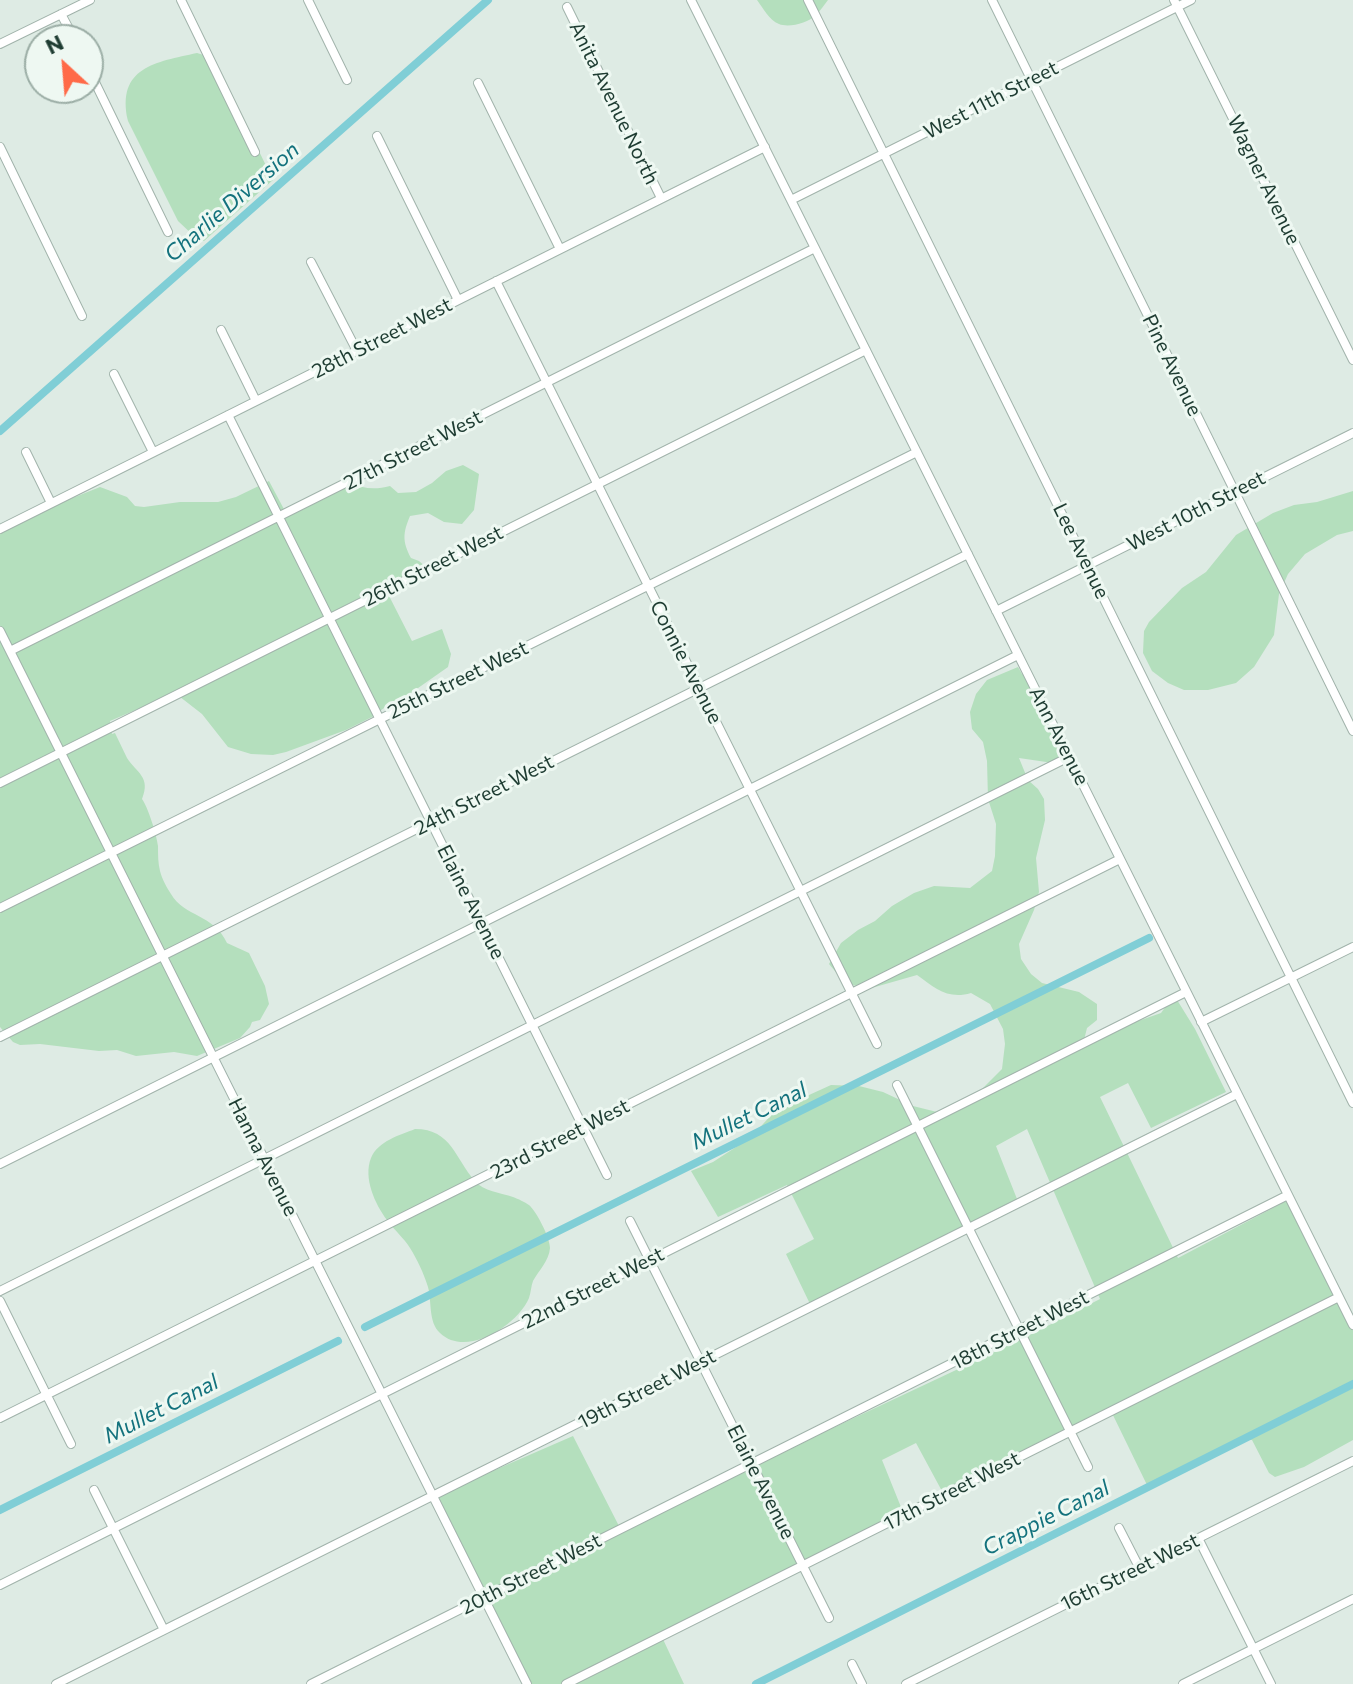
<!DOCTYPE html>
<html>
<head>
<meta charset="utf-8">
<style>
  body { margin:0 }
  #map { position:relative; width:1353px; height:1684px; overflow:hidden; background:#deebe4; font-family:Commissioner,sans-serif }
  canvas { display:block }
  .north { position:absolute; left:24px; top:24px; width:80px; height:80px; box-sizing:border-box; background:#eef8f2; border:2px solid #9bada5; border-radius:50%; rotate:334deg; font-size:22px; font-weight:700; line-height:32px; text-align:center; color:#1e3c32 }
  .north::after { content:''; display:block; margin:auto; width:28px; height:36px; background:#ff6a48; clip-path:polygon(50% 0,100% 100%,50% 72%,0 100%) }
</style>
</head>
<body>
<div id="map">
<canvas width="1353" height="1684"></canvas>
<div class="north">N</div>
</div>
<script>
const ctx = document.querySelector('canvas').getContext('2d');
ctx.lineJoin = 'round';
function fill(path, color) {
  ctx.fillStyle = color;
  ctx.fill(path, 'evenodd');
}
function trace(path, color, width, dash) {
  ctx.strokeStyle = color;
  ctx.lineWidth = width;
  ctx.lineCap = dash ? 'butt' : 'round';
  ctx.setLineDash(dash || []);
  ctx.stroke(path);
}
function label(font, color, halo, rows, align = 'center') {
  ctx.font = font + ' Commissioner,sans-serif';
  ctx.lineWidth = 6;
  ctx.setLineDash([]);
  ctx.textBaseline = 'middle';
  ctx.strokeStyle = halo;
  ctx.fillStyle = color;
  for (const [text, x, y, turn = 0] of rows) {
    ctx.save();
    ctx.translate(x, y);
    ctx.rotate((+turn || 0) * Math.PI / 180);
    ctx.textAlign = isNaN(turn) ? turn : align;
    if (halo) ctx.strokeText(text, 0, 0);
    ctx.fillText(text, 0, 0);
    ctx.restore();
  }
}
const green = new Path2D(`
  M757 0H828C824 5 820 11 816 15 808 23 789 28 779 24 769 20 763 8 757 0Z
  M197 53 210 57 218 67 273 180 204 241 195 237 178 221 128 121C116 67 156 62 197 53Z
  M463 465 479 474 474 510 462 524 444 522 428 513 410 516C403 533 402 541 411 558L419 561 427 568 386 590 412 641 442 629 451 654 448 667 401 700 388 705 372 717 346 730 286 752 273 755 251 754 228 747 202 714 175 693 110 721 112 734 115 733C119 741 123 750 127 758 137 773 151 777 142 799 148 807 157 836 158 846 158 855 158 863 160 871 162 879 167 888 171 894 184 917 214 914 227 943L249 953 265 986 269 1004 260 1020 252 1022 250 1027 240 1038 197 1056 174 1052 136 1056 117 1050 99 1051 40 1044 20 1045 13 1042 0 1027V534L40 511 100 487 127 497 135 506 144 507 180 502H218L236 497 269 481 286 513 349 482C363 489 375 490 390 486L398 493 416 492 432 483 446 471Z
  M1353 491V531L1337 535 1305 554 1288 574 1279 594 1274 635 1254 667 1236 683 1208 690H1184L1168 683 1152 671 1143 653 1144 631 1149 622 1182 588 1206 572 1236 535 1273 513 1294 505 1317 502Z
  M1018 667 1022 674 1026 675 1071 760 1053 763 1019 758 1028 780 1038 789 1044 799 1045 820 1036 858 1039 892 1034 910 1019 944 1021 959 1031 974 1042 983 1079 992 1097 1004V1020L1087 1028 1084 1040 1161 1013 1174 995 1195 1029 1226 1092 1151 1128 1128 1083 1100 1097 1178 1258 1290 1199 1353 1326V1440L1304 1467 1275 1477 1269 1473 1252 1440H1247L1147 1485 1110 1409 943 1493 916 1443 882 1460 905 1517 661 1635 684 1684H528L435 1496 573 1436 620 1528 1022 1339 1100 1299 1027 1129 996 1146 1017 1199 967 1227 810 1304 786 1254 814 1239 787 1185 718 1217 691 1171 713 1162 750 1138 776 1110 831 1085 859 1086 883 1092 913 1106 937 1112 954 1108 981 1090 1002 1069 1005 1044 1003 1029 990 1004 971 993C948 1000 935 988 917 975L868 989 845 983 829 964 841 943 858 930 875 921 892 906 914 893 934 886 970 888 992 871 995 856 996 824 988 799 987 761 983 742 972 729 970 712 976 694 987 680Z
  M415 1129C452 1129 455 1159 475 1181 483 1191 501 1193 513 1197 518 1199 525 1202 529 1205 537 1212 550 1238 550 1248 549 1261 539 1270 533 1281 531 1286 531 1292 529 1298 517 1326 466 1358 440 1333 428 1322 432 1301 428 1287 424 1274 417 1259 410 1248 404 1238 394 1230 387 1220 375 1204 363 1178 371 1158 378 1141 400 1135 415 1129Z`);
const canal = new Path2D(`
  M0 431 488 0
  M365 1327 1149 938
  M0 1510 338 1341
  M756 1684 1353 1384`);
const street = new Path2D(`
  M181 0 255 152
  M308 0 347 80
  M691 0 1353 1325
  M808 0 1353 1103
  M992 0 1353 731
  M1174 0 1353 360
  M567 7 661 198
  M61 14 75 40
  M0 44 90 0
  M88 68 168 232
  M478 83 560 249
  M377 136 458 300
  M0 147 82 316
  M791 200 1191 0
  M311 262 357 351
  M496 281 877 1044
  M221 330 256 401
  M114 374 153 452
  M228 415 607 1175
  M26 452 51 503
  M0 529 765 147
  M996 611 1353 433
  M0 631 527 1684
  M10 651 815 248
  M0 783 866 350
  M0 908 917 452
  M1201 1022 1353 947
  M0 1037 968 554
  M897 1085 1088 1467
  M0 1164 1018 655
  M630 1221 829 1618
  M0 1291 1069 757
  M0 1301 71 1444
  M0 1418 1120 859
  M94 1490 164 1630
  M1119 1528 1139 1567
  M1198 1538 1271 1684
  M0 1585 1186 992
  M852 1664 862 1684
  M56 1684 1237 1094
  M311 1684 1288 1195
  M566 1684 1339 1297
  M906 1684 1353 1461
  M1183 1684 1353 1599`);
const streetNames = [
  ["West 11th Street",991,100,-27],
  ["Anita Avenue North",614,103,64],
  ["Wagner Avenue",1264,180,64],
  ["28th Street West",382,338,-27],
  ["Pine Avenue",1172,365,64],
  ["27th Street West",413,450,-27],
  ["West 10th Street",1196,511,-27],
  ["Lee Avenue",1081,551,64],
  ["26th Street West",433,566,-27],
  ["Connie Avenue",686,662,63],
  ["25th Street West",458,680,-26],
  ["Ann Avenue",1059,736,63],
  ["24th Street West",484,795,-27],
  ["Elaine Avenue",471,902,63],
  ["23rd Street West",560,1139,-27],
  ["Hanna Avenue",263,1157,63],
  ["22nd Street West",593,1288,-27],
  ["18th Street West",1020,1330,-27],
  ["19th Street West",647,1389,-27],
  ["Elaine Avenue",761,1482,63],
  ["17th Street West",952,1491,-27],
  ["16th Street West",1130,1572,-26],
  ["20th Street West",531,1574,-27]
];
const waterNames = [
  ["Charlie Diversion",232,202,-41],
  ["Mullet Canal",749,1116,-26],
  ["Mullet Canal",161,1409,-27],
  ["Crappie Canal",1046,1518,-27]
];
fill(green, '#b4dfbd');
trace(canal, '#80ced6', 8);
trace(street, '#a1b3ab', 10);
trace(street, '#fff', 8);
label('20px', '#1e3c32', '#eef8f2', streetNames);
label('italic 22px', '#13727d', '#eef8f2', waterNames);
</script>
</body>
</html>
